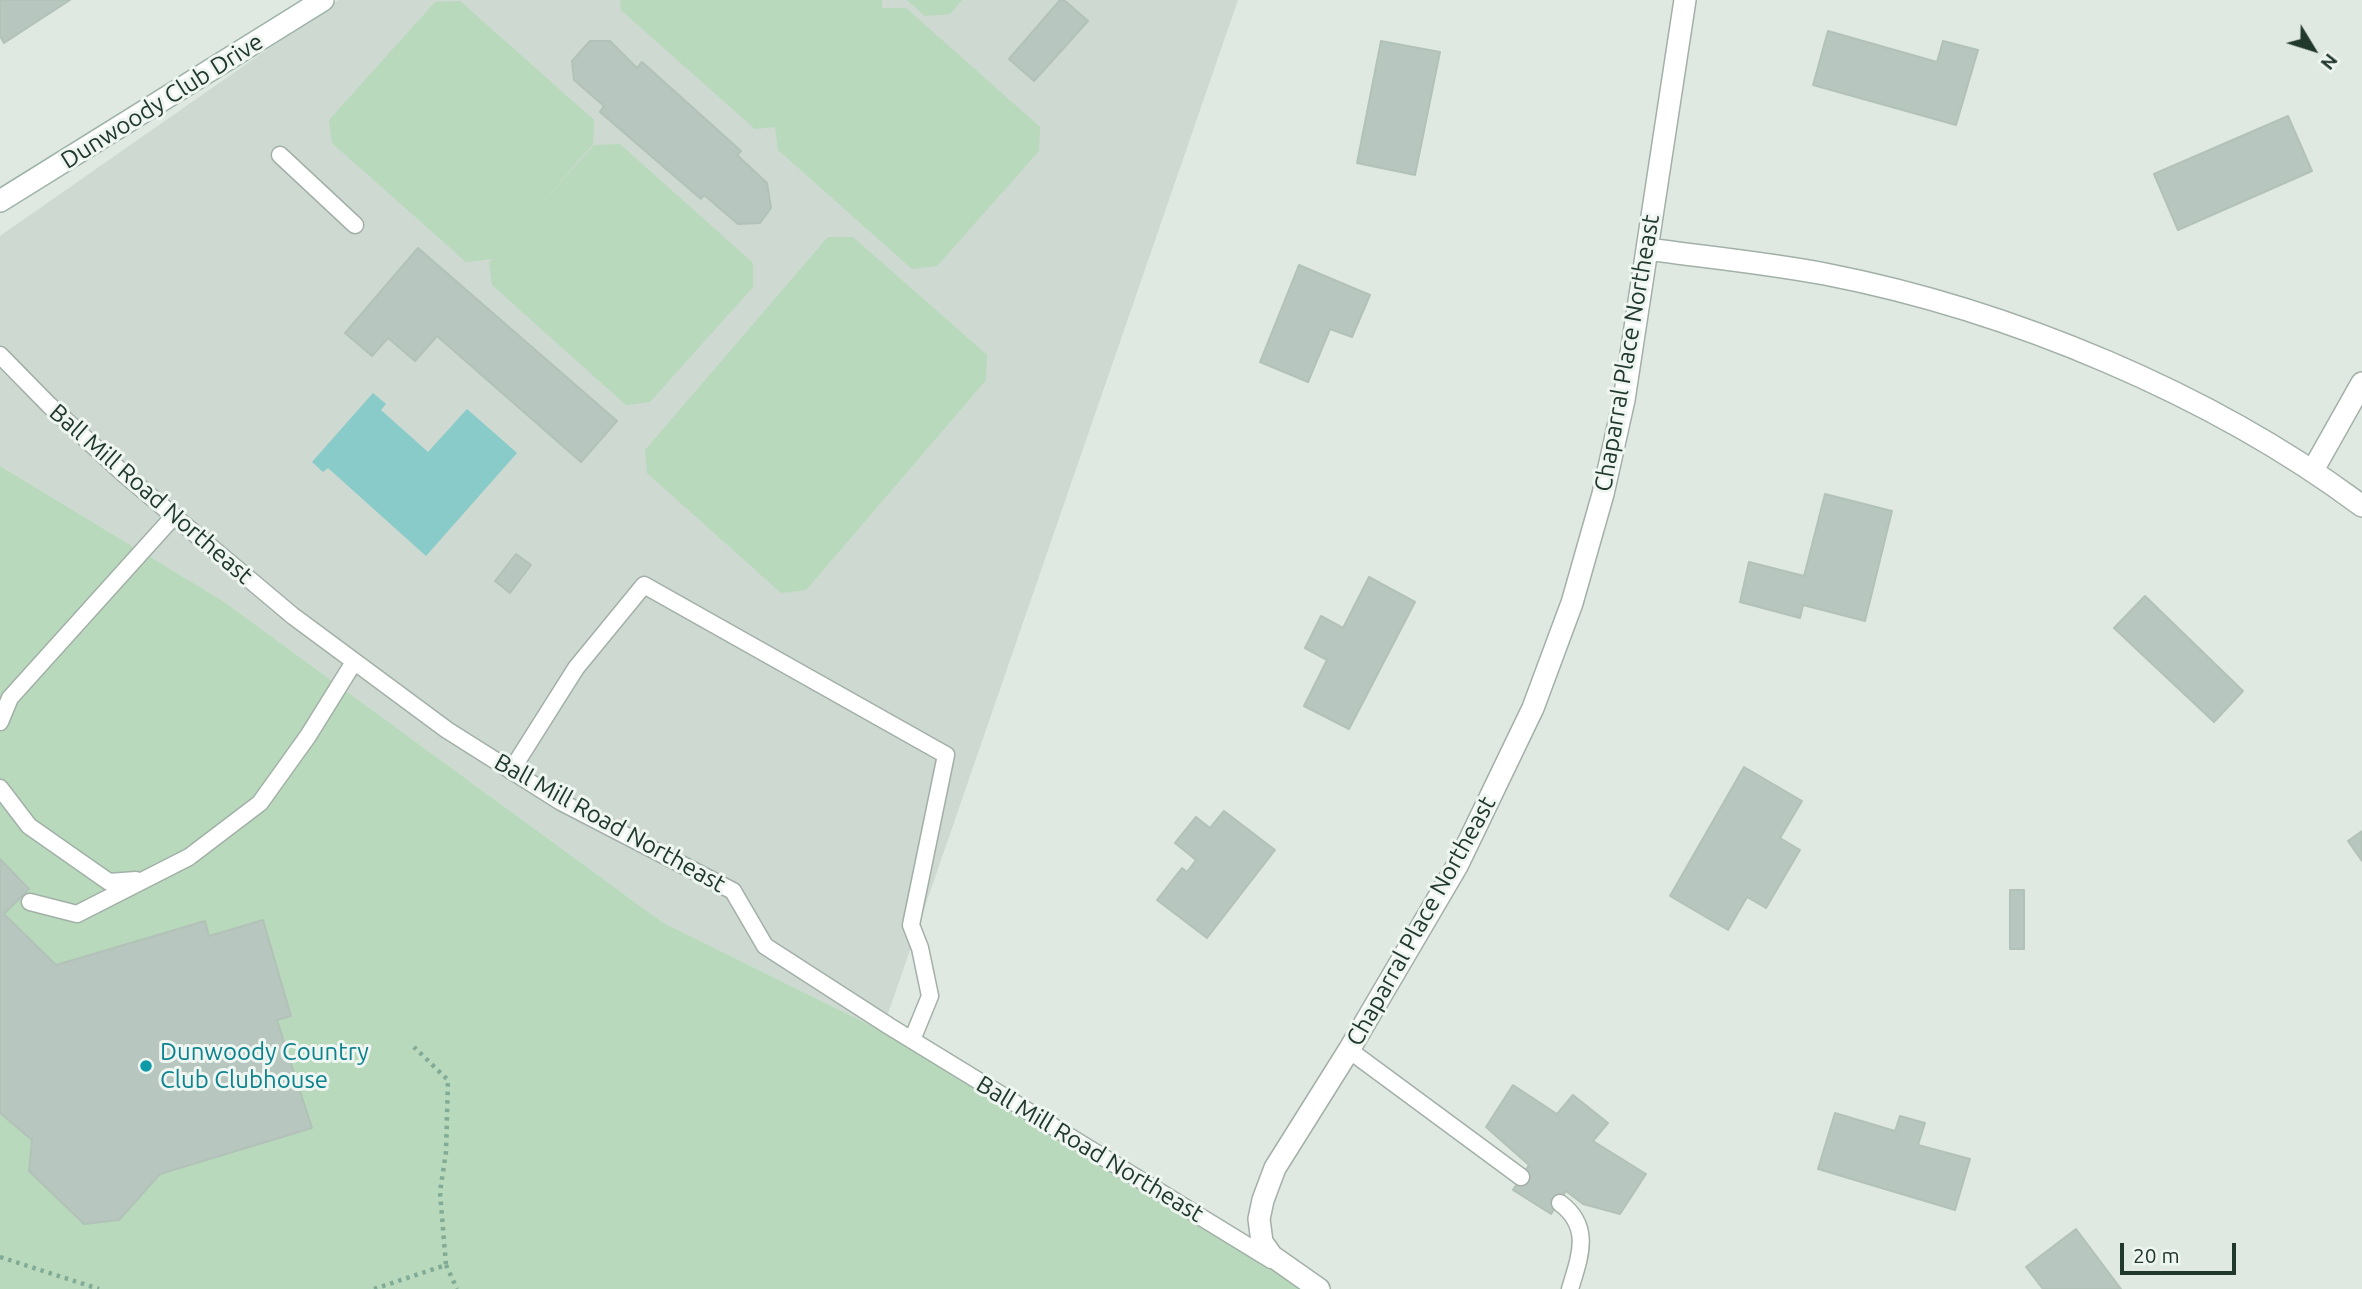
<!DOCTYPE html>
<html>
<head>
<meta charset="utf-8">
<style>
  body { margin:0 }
  #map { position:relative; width:2362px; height:1289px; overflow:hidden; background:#dfe9e2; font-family:Ubuntu,sans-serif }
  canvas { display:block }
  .north { position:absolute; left:2278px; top:14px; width:70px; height:70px; -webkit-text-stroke:5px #eff6f1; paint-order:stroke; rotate:128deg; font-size:19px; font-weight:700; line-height:28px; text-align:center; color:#21382d }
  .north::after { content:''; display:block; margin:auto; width:24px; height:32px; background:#21382d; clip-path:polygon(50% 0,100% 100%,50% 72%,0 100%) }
  .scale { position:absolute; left:2120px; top:1243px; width:116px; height:32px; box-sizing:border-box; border:4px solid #21382d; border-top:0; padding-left:9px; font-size:21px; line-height:24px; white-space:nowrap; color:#21382d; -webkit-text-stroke:5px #eff6f1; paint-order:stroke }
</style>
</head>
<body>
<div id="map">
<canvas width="2362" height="1289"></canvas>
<div class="north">N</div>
<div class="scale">20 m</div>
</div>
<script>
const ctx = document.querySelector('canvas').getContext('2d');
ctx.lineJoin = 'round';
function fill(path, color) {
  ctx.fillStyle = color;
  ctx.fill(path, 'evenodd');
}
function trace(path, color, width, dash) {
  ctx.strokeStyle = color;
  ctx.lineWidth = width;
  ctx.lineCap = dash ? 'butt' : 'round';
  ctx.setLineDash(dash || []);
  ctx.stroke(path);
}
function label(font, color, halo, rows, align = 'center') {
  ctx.font = font + ' Ubuntu,sans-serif';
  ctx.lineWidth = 6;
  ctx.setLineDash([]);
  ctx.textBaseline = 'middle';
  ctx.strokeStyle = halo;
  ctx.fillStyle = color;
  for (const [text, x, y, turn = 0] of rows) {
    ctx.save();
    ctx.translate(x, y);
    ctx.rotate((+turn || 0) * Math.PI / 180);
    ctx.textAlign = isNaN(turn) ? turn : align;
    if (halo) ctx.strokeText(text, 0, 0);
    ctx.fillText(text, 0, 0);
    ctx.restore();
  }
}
const built = new Path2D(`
  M338 0H1238L882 1031 662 922 223 601 0 466V236Z`);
const green = new Path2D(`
  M620 0H882V8H906L1040 127 1039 151 937 266 912 269 778 150 775 127 755 129 621 10Z
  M907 0H962L950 14 925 16Z
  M460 1 594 120 593 144 534 212 594 145 620 144 753 263V287L650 402 626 405 492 285 489 263 492 259 466 262 332 143 329 120 435 2Z
  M828 237H853L987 355 986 380 806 590 781 593 647 473 645 450Z
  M0 466 223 601 662 922 882 1031 1315 1289H0Z`);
const water = new Path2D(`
  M373 393 386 404 381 410 428 452 467 409 517 453 426 556 328 468 323 472 312 462Z`);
const building = new Path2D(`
  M0 0H70L4 43 0 36Z
  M1060 0H1064L1088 21 1034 81 1009 59Z
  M1828 31 1937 62 1943 41 1978 50 1956 125 1813 85Z
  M590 41H610L637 68 642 62 741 151 737 155 767 183 771 208 760 223 738 224 704 195 701 199 600 112 604 106 574 80 572 61Z
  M1381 41 1440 52 1415 175 1357 163Z
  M2288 116 2312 171 2178 230 2154 174Z
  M418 248 617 421 581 462 437 336 415 361 388 338 372 356 345 333Z
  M1299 265 1370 295 1352 337 1330 329 1308 382 1260 362Z
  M1825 494 1892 511 1865 621 1803 605 1800 618 1740 602 1749 562 1804 576Z
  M516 554 531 565 510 593 495 581Z
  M1369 577 1415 602 1349 729 1304 706 1327 660 1305 648 1321 616 1343 628Z
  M2145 596 2243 691 2214 722 2114 628Z
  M1744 767 1802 801 1780 838 1800 850 1766 908 1747 897 1728 930 1670 896Z
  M1224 811 1275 850 1207 938 1157 900 1182 868 1187 872 1196 860 1175 843 1196 817 1210 828Z
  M2362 831V861L2348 841Z
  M0 859 29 889 4 914 56 965 205 921 209 936 263 920 291 1016 277 1020 312 1128 160 1174 119 1220 84 1224 29 1171 32 1140 0 1113Z
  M2010 890H2024V949H2010Z
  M1513 1085 1557 1114 1573 1095 1608 1123 1593 1141 1646 1174 1620 1214 1583 1204 1566 1191 1551 1214 1513 1190 1529 1165 1486 1127Z
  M1835 1113 1895 1131 1900 1116 1925 1123 1918 1145 1970 1159 1955 1210 1818 1169Z
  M2076 1229 2121 1289H2043L2026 1267Z`);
const path = new Path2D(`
  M0 1257 99 1289
  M446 1265 457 1289
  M374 1289 446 1265 440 1192 446 1152 448 1080 414 1047`);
const lane = new Path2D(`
  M280 155 355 225
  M0 355 49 405 125 475 293 616 447 730 561 802 733 891 765 946 889 1026 1271 1260
  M0 722 10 698 174 516
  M511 771 576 668 644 585 946 755 911 925 920 948 930 996 912 1040
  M0 788 29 826 109 882 136 880
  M30 902 77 914 189 857 260 803 308 736 354 662
  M1349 1050 1521 1177
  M1560 1203C1592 1227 1580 1256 1570 1289`);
const street = new Path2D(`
  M1647 249C1706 257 1767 263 1825 274 2010 310 2212 394 2362 506
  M2313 470 2362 383
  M1319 1289 1272 1256 1262 1242 1259 1219 1263 1200 1275 1168 1349 1050 1457 866 1533 708 1572 603 1603 494 1624 400 1685 0`);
const secondary = new Path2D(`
  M0 201 323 0`);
const markers = [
  [146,1066,7,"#0f9aa8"]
];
const streetNames = [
  ["Dunwoody Club Drive",162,101,-32],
  ["Chaparral Place Northeast",1627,353,-80],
  ["Ball Mill Road Northeast",151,494,41],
  ["Ball Mill Road Northeast",610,823,29],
  ["Chaparral Place Northeast",1421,921,-61],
  ["Ball Mill Road Northeast",1090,1149,31]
];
const cultureNames = [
  ["Dunwoody Country",160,1052],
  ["Club Clubhouse",160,1080]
];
fill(built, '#cdd9d1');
fill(green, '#b8d9bb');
fill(water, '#89cbc9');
fill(building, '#b7c6be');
trace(building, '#b2c2b8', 2);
trace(lane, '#a2b0a8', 19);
trace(street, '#a2b0a8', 24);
trace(secondary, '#9fb4a8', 24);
trace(path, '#81ab96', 4.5, [3.5, 5]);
trace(lane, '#fff', 16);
trace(street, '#fff', 21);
trace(secondary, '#fff', 21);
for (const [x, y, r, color] of markers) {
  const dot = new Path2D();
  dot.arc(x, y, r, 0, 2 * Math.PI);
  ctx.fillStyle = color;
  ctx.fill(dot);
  trace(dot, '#eff6f1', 2.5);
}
label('24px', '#21382d', '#eff6f1', streetNames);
label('24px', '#0d838f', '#eff6f1', cultureNames, 'left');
</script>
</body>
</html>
